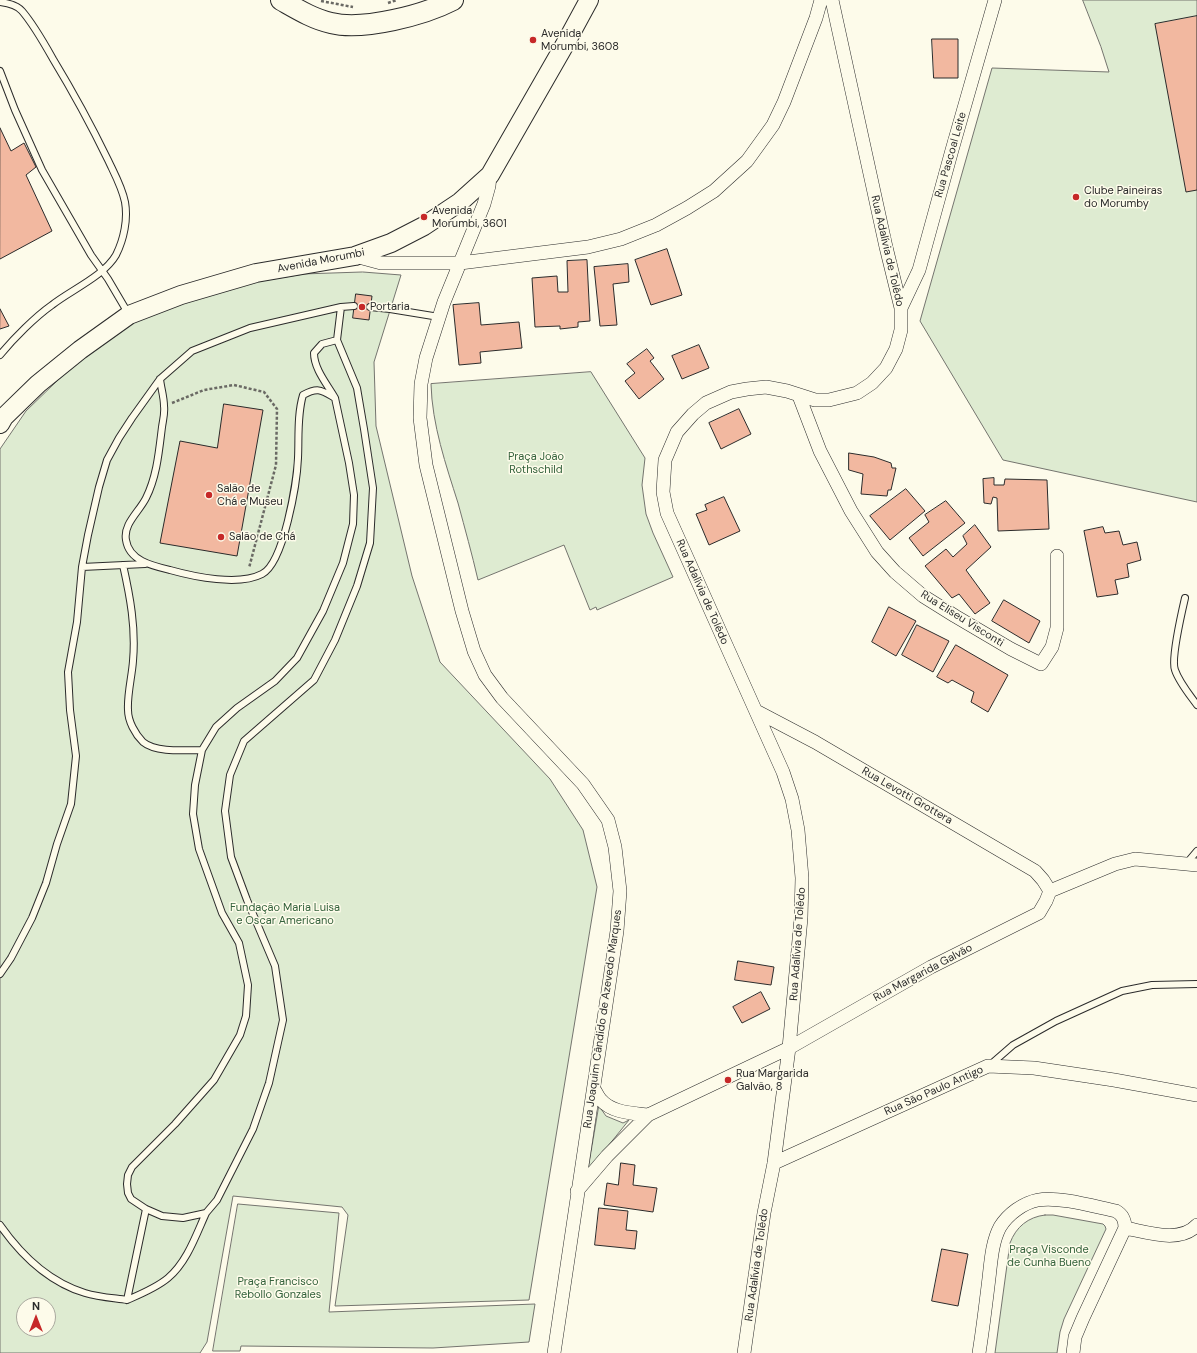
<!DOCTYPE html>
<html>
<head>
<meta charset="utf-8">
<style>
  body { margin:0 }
  #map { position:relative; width:1197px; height:1353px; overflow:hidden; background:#fdfbea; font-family:"DM Sans",sans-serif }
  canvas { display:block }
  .north { position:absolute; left:16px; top:1297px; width:40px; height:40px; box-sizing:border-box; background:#fdfbea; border:1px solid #a9a89e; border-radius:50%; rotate:0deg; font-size:11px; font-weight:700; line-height:16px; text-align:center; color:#2b2b2b }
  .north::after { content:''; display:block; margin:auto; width:14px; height:18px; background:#c62828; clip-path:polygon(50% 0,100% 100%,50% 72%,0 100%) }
</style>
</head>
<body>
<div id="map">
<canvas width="1197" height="1353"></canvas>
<div class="north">N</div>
</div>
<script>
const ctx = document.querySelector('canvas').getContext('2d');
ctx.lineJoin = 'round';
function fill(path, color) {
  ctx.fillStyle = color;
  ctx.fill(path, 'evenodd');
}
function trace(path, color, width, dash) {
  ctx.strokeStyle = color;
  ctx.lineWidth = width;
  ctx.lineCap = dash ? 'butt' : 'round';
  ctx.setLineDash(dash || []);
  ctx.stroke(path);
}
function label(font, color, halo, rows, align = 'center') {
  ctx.font = font + ' "DM Sans",sans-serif';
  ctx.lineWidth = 3;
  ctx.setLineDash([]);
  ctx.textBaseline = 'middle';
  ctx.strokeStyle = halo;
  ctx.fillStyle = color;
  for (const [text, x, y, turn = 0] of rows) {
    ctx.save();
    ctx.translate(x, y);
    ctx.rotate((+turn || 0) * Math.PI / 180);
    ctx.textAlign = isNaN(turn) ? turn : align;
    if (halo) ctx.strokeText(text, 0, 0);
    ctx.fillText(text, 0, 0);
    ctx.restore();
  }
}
const green = new Path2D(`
  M1083 0H1197V502L1003 460 920 321 992 68 1109 72 1101 47Z
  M363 272 401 275 374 362 376 426 412 576 440 662 550 779 583 830 597 887 529 1300 335 1306 348 1215 342 1207 233 1196 207 1342 200 1353H0V449L26 411 92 347 159 306 236 285 304 274ZM24 1305H48V1329H24Z
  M591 372 645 458 642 485 646 514 653 533 673 577 597 610 596 607 590 610 564 545 478 580C472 554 465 529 458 503 446 465 432 425 431 384Z
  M599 1106 606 1116 623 1123 629 1120 588 1171Z
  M238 1204 339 1213 329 1312 535 1304 529 1342 433 1348 241 1346 240 1351H213Z
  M1045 1215H1053L1103 1224 1105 1226 1106 1229 1064 1319 1060 1332 1057 1353H995L1010 1243C1016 1227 1028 1217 1045 1215Z`);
const building = new Path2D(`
  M1197 16V190L1186 192 1155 24Z
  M932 39H958V78H934Z
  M0 128 11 151 24 143 36 167 26 175 52 231 0 259Z
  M667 249 682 295 651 305 635 260Z
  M587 260 590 321 578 322V327L560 329V326L535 327 532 278 557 276 558 292H568L567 261Z
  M628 264 629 282 613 284 617 325 600 326 594 267Z
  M356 294 372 296 369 320 353 318Z
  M479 303 481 325 519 322 522 348 480 352 481 363 459 365 453 305Z
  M0 309 9 326 0 329Z
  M699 345 709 368 682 379 672 356Z
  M647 349 654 358 650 361 664 379 639 399 625 381 635 373 627 364Z
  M224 404 263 410 237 556 160 543 180 441 217 448Z
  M739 409 751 434 721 449 709 423Z
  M849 453 874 457 891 463 892 468H896L891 490H888L887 496 861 494 863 474 849 470Z
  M994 478V485H1004L1005 479 1047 480 1049 529 998 531 997 498 993 497 991 504 984 503 983 479Z
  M906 489 925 511 890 540 870 516Z
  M724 497 740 531 709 545 696 514 707 510 705 505Z
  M946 501 965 523 923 556 909 538 929 522 925 515Z
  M975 525 991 547 966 570 990 603 975 614 959 594 952 598 925 566 946 549 953 557 967 544 963 536Z
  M1103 527 1105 533 1119 531 1123 545 1137 542 1141 560 1127 564 1129 577 1115 580 1118 594 1097 597 1084 531Z
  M1004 600 1040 621 1029 643 992 621Z
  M889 607 916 621 896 656 872 642Z
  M917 625 949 641 933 672 902 655Z
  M956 645 1008 675 988 712 971 702 974 692 952 680 948 683 937 677Z
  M738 961 774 967 771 985 735 980Z
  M761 992 770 1009 742 1023 733 1007Z
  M621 1163 635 1165 633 1185 657 1188 653 1212 604 1205 607 1183 618 1185Z
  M599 1208 628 1211 626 1230 637 1231 635 1249 595 1245Z
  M942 1249 968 1254 958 1306 932 1301Z`);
const path = new Path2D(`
  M321 1 353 7
  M388 3 397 0
  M172 403 204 390 234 385 264 392 277 409 276 465 249 568`);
const lane = new Path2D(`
  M0 2C7 3 17 5 22 11 34 25 44 43 53 59 73 92 91 125 108 160 114 173 122 187 125 202 128 219 124 239 116 255 104 276 71 290 52 305 35 317 14 338 0 355
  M0 71 15 110 42 170 91 255 108 279 128 313
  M370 307 390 309 439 317
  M337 340 341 307
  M160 379C161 388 164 397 164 406 165 413 163 420 162 427 159 451 157 476 146 498 139 512 123 524 126 540 129 561 153 566 170 570 195 577 239 586 262 574 284 563 297 482 298 458 299 438 297 415 303 395 318 387 321 390 335 398L349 463 354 495 353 524 343 563 323 611 297 658 275 681 237 708 216 727 202 750 195 785 193 814 199 849 222 913 239 943 248 985 246 1016 240 1035 214 1080 175 1124 132 1167 128 1175 127 1184 128 1193 131 1199 146 1209 162 1216 183 1218 206 1213 217 1200 253 1129 269 1083 283 1020 275 966 247 900 231 857 225 811 230 775 244 741 314 680 335 640 357 586 370 543 373 488 364 429 357 388 337 340 322 344 314 353C314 369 327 384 335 398
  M123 565C130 596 136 628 133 661 132 676 127 695 128 710 128 721 135 734 143 742 156 753 186 750 202 750
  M82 567 145 564
  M1185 598C1182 611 1171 660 1175 670 1179 682 1189 694 1197 705
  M1186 864 1197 851
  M0 974 11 958 32 918 46 883 57 844 71 804 76 756 70 710 68 672 77 622 82 567 88 535 99 487 107 460 119 438 132 418 160 379 192 351 250 328 341 307 354 306
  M990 1065 1013 1045 1056 1021 1122 991 1152 985 1197 984
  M0 1225C21 1255 49 1282 85 1293 98 1297 113 1298 127 1300L146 1209
  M127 1300C141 1294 156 1288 168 1278 187 1262 196 1235 206 1213`);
const street = new Path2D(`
  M490 175 489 186 484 204 444 302 426 358 421 384 420 418 426 465 462 611 474 651 485 675 502 698 583 784 608 820 615 847 620 891 617 931 554 1353
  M355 256 381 263H460L588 247 621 239 656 225 687 208 714 191 747 161 773 125 784 102 816 18 821 0
  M901 308 919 270 952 150 995 0
  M799 396 820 451 851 511 877 552 895 572 923 596 955 616 1011 649 1041 664 1052 647 1057 628V556
  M756 711 815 742 1035 871 1043 880 1050 891
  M594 1089C596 1092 598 1097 601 1100 612 1113 633 1113 648 1115
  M774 1163 988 1066 1034 1068 1114 1080 1197 1095
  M577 1191 607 1156 648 1115 789 1048 931 967 1039 913 1046 901 1050 891 1115 864 1135 859 1197 865
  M1125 1228C1147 1232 1180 1244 1197 1225
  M744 1353 764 1213 774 1163 789 1048 801 918 802 878 798 830 792 799 783 772 667 513 663 492 665 460 677 432 693 414 706 403 731 392 747 389 766 387 787 391 815 400H829L857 393 872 383 886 368 896 349 901 330V308L886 247 832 0
  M979 1353C983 1328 986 1303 989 1278 991 1261 992 1242 1000 1227 1008 1214 1023 1203 1038 1200 1058 1196 1096 1207 1116 1211 1123 1215 1125 1220 1125 1228L1083 1318 1075 1337 1073 1353`);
const secondary = new Path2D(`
  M0 424 4 417 38 384 80 350 129 315 181 295 256 273 355 256 391 243 424 226 460 202 490 175 564 46 589 0`);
const primary = new Path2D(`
  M281 0C297 9 313 19 331 23 363 31 424 15 453 0`);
const markers = [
  [533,40,4,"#c62828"],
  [1076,197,4,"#c62828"],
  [424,217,4,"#c62828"],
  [362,307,4,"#c62828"],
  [209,495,4,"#c62828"],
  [221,537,4,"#c62828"],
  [728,1080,4,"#c62828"]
];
const poiNames = [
  ["Avenida",541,34],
  ["Morumbi, 3608",541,47],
  ["Clube Paineiras",1084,191],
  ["do Morumby",1084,204],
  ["Avenida",432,211],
  ["Morumbi, 3601",432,224],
  ["Portaria",370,307],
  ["Salão de",217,489],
  ["Chá e Museu",217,502],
  ["Salão de Chá",229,537],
  ["Rua Margarida",736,1074],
  ["Galvão, 8",736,1087]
];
const streetNames = [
  ["Rua Pascoal Leite",951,155,-74],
  ["Rua Adalívia de Tolêdo",887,251,77],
  ["Avenida Morumbi",321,261,-11],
  ["Rua Adalívia de Tolêdo",702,592,66],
  ["Rua Eliseu Visconti",962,619,32],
  ["Rua Levotti Grottera",907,796,30],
  ["Rua Adalívia de Tolêdo",798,944,-86],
  ["Rua Margarida Galvão",923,973,-28],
  ["Rua Joaquim Cândido de Azevedo Marques",603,1019,-82],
  ["Rua São Paulo Antigo",934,1091,-24],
  ["Rua Adalívia de Tolêdo",757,1265,-82]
];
const parkNames = [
  ["Praça João",536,457],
  ["Rothschild",536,470],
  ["Fundação Maria Luisa",285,908],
  ["e Oscar Americano",285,921],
  ["Praça Visconde",1049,1250],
  ["de Cunha Bueno",1049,1263],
  ["Praça Francisco",278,1282],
  ["Rebollo Gonzales",278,1295]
];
fill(green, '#deebd1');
trace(green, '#74746e', 1);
fill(building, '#f2b8a0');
trace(building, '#2b2b2b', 1);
trace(lane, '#2b2b2b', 8);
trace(street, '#2b2b2b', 14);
trace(secondary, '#2b2b2b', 20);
trace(primary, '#2b2b2b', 22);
trace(path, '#6a6964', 2.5, [3, 2]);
trace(lane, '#fdfbea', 6);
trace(street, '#fdfbea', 13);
trace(secondary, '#fdfbea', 18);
trace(primary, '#fdfbea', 20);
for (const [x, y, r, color] of markers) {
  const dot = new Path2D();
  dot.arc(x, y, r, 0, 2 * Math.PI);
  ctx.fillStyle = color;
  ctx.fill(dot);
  trace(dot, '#fdfbea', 1.5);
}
label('11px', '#2b2b2b', '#fdfbea', poiNames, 'left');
label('11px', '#2b2b2b', '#fdfbea', streetNames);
label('11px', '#34623c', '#fdfbea', parkNames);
</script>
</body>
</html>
